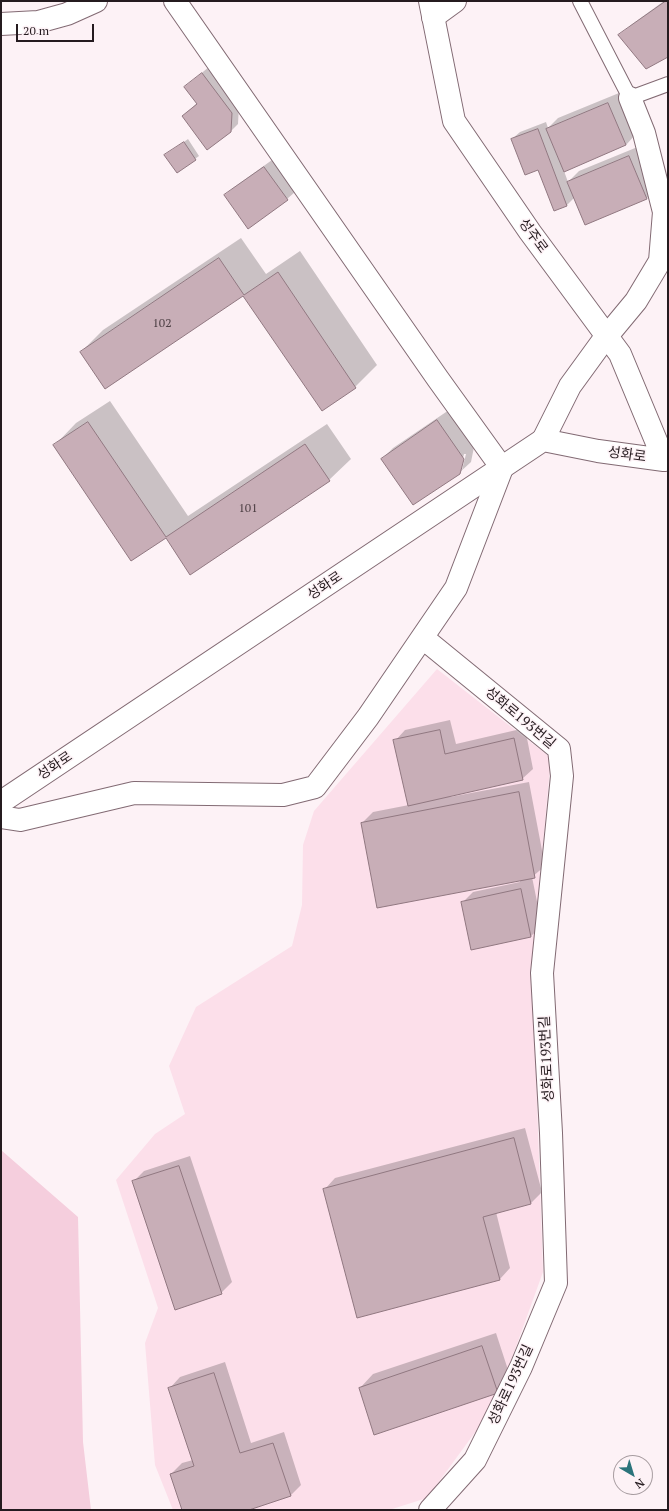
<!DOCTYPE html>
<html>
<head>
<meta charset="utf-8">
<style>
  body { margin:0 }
  #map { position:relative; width:669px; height:1511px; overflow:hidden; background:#fdf2f6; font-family:"PT Serif",serif }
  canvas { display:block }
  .frame { position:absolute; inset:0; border:2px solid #251b1f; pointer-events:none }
  .north { position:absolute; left:613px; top:1455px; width:40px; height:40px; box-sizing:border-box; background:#fdf2f6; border:1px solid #a79ca0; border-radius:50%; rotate:142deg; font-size:11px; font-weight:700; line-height:16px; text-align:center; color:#251b1f }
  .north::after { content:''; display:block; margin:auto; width:14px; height:18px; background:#2b747b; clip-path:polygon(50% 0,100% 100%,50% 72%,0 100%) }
  .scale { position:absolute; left:16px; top:24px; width:78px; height:18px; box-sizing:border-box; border:2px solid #251b1f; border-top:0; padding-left:5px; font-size:12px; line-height:14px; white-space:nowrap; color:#251b1f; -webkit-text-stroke:3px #fdf2f6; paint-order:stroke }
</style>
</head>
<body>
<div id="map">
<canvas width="669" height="1511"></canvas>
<div class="frame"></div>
<div class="north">N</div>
<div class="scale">20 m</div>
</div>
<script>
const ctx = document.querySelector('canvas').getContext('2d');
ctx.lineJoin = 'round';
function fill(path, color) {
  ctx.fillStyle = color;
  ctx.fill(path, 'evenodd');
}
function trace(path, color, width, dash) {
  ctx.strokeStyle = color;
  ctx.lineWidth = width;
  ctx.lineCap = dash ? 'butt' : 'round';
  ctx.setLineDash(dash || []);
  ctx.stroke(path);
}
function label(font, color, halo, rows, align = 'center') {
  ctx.font = font + ' "PT Serif","Noto Sans KR",serif';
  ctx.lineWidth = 3;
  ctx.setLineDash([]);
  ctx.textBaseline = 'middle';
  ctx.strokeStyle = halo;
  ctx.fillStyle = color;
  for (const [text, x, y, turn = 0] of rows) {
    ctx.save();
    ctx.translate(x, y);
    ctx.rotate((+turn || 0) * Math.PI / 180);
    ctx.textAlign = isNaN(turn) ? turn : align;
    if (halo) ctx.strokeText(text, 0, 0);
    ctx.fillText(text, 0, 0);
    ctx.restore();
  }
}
const built = new Path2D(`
  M437 669 551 758 532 960 543 1272 495 1405 427 1498 389 1510H173L155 1465 145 1343 158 1308 116 1180 155 1134 185 1114 169 1066 196 1007 292 946 302 905 303 845 314 811Z`);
const green = new Path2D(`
  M1 1150 78 1217 83 1442 91 1510H1Z`);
const shadow = new Path2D(`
  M664 1H668V56L620 36 631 25Z
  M210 66 239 105 238 124 230 132 183 116 197 103 185 87Z
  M619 93 636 134 626 145 564 171 568 182 579 171 640 146 658 187 647 198 585 223 575 197 567 205 555 210 539 169 512 139 520 132 546 122 548 128 558 118Z
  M188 139 199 156 177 172 166 155Z
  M272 160 295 192 287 199 225 196 233 188Z
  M241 238 266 274 300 251 377 365 355 387 322 410 244 294 105 387 81 352 103 330Z
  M110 401 188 516 327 424 351 459 329 480 190 573 166 536 131 559 55 445 76 423Z
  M449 410 474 447 471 462 459 473 382 459 393 448ZM464 454H466L462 470H460Z
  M450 720 456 744 525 728 533 769 522 779 449 796 450 797 529 782 545 866 532 877 542 926 531 936 472 949 462 903 473 892 520 882V880L362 823 373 812 409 805 395 741 405 730Z
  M525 1128 542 1192 531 1203 496 1212 510 1268 500 1279 325 1189 335 1178Z
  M190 1156 232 1282 221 1293 133 1182 144 1171Z
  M496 1333 511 1379 497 1392 360 1388 373 1374Z
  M225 1362 251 1443 284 1432 301 1485 290 1496 246 1510H183L171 1474 182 1463 193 1460 170 1388 180 1377Z`);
const building = new Path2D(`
  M666 1H668V57L646 69 618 35Z
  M202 73 232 113 231 132 207 150 182 116 197 104 184 87Z
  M608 103 626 145 564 172 546 129Z
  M538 129 567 206 554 211 538 170 525 175 511 139Z
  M184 142 196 160 177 173 164 155Z
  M629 156 647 199 585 225 567 182Z
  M264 167 288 200 248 229 224 195Z
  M219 258 244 295 278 272 356 388 322 411 243 296 105 389 80 352Z
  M437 420 464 459 460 474 413 505 381 459Z
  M88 422 166 537 305 444 330 481 190 575 166 538 131 561 53 445Z
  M440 730 445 754 514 738 523 780 408 806 393 740Z
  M519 792 535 878 377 908 361 823Z
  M521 889 531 937 471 950 461 902Z
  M514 1138 531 1204 483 1217 500 1280 357 1318 323 1189Z
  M179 1166 222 1294 175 1310 132 1181Z
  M482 1346 498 1393 374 1435 359 1388Z
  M214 1373 240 1453 273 1443 291 1496 249 1510H182L170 1474 194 1466 168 1388Z`);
const service = new Path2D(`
  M580 1 630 98 668 84`);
const minor = new Path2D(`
  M433 17 455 1
  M1 24 38 22 67 14 96 1
  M543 440 570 386 602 342 636 301 660 261 664 212 644 133 630 98
  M423 638 559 749 562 776 542 973 551 1133 556 1283 521 1367 475 1460 430 1510
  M1 817 20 820 134 793 283 795 315 787 368 717 456 588 502 468 438 379 175 1`);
const tertiary = new Path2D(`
  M430 1 454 121 530 232 620 354 664 460
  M1 802 543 440 598 451 664 460 668 459`);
const numberNames = [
  ["102",162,324],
  ["101",248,509]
];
const streetNames = [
  ["성주로",533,236,54],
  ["성화로",627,455,8],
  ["성화로",325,586,-34],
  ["성화로193번길",520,718,40],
  ["성화로",55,766,-34],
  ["성화로193번길",547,1059,-93],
  ["성화로193번길",511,1385,-65]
];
fill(built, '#fcdfea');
fill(green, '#f5cedd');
fill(shadow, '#0003');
fill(building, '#c8aeb7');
trace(building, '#917881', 1);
trace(service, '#826a73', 16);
trace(minor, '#826a73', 24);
trace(tertiary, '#826a73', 24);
trace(service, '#fff', 14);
trace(minor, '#fff', 22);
trace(tertiary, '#fff', 22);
label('12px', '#4e4045', null, numberNames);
label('14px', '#251b1f', '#fdf2f6', streetNames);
</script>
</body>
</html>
